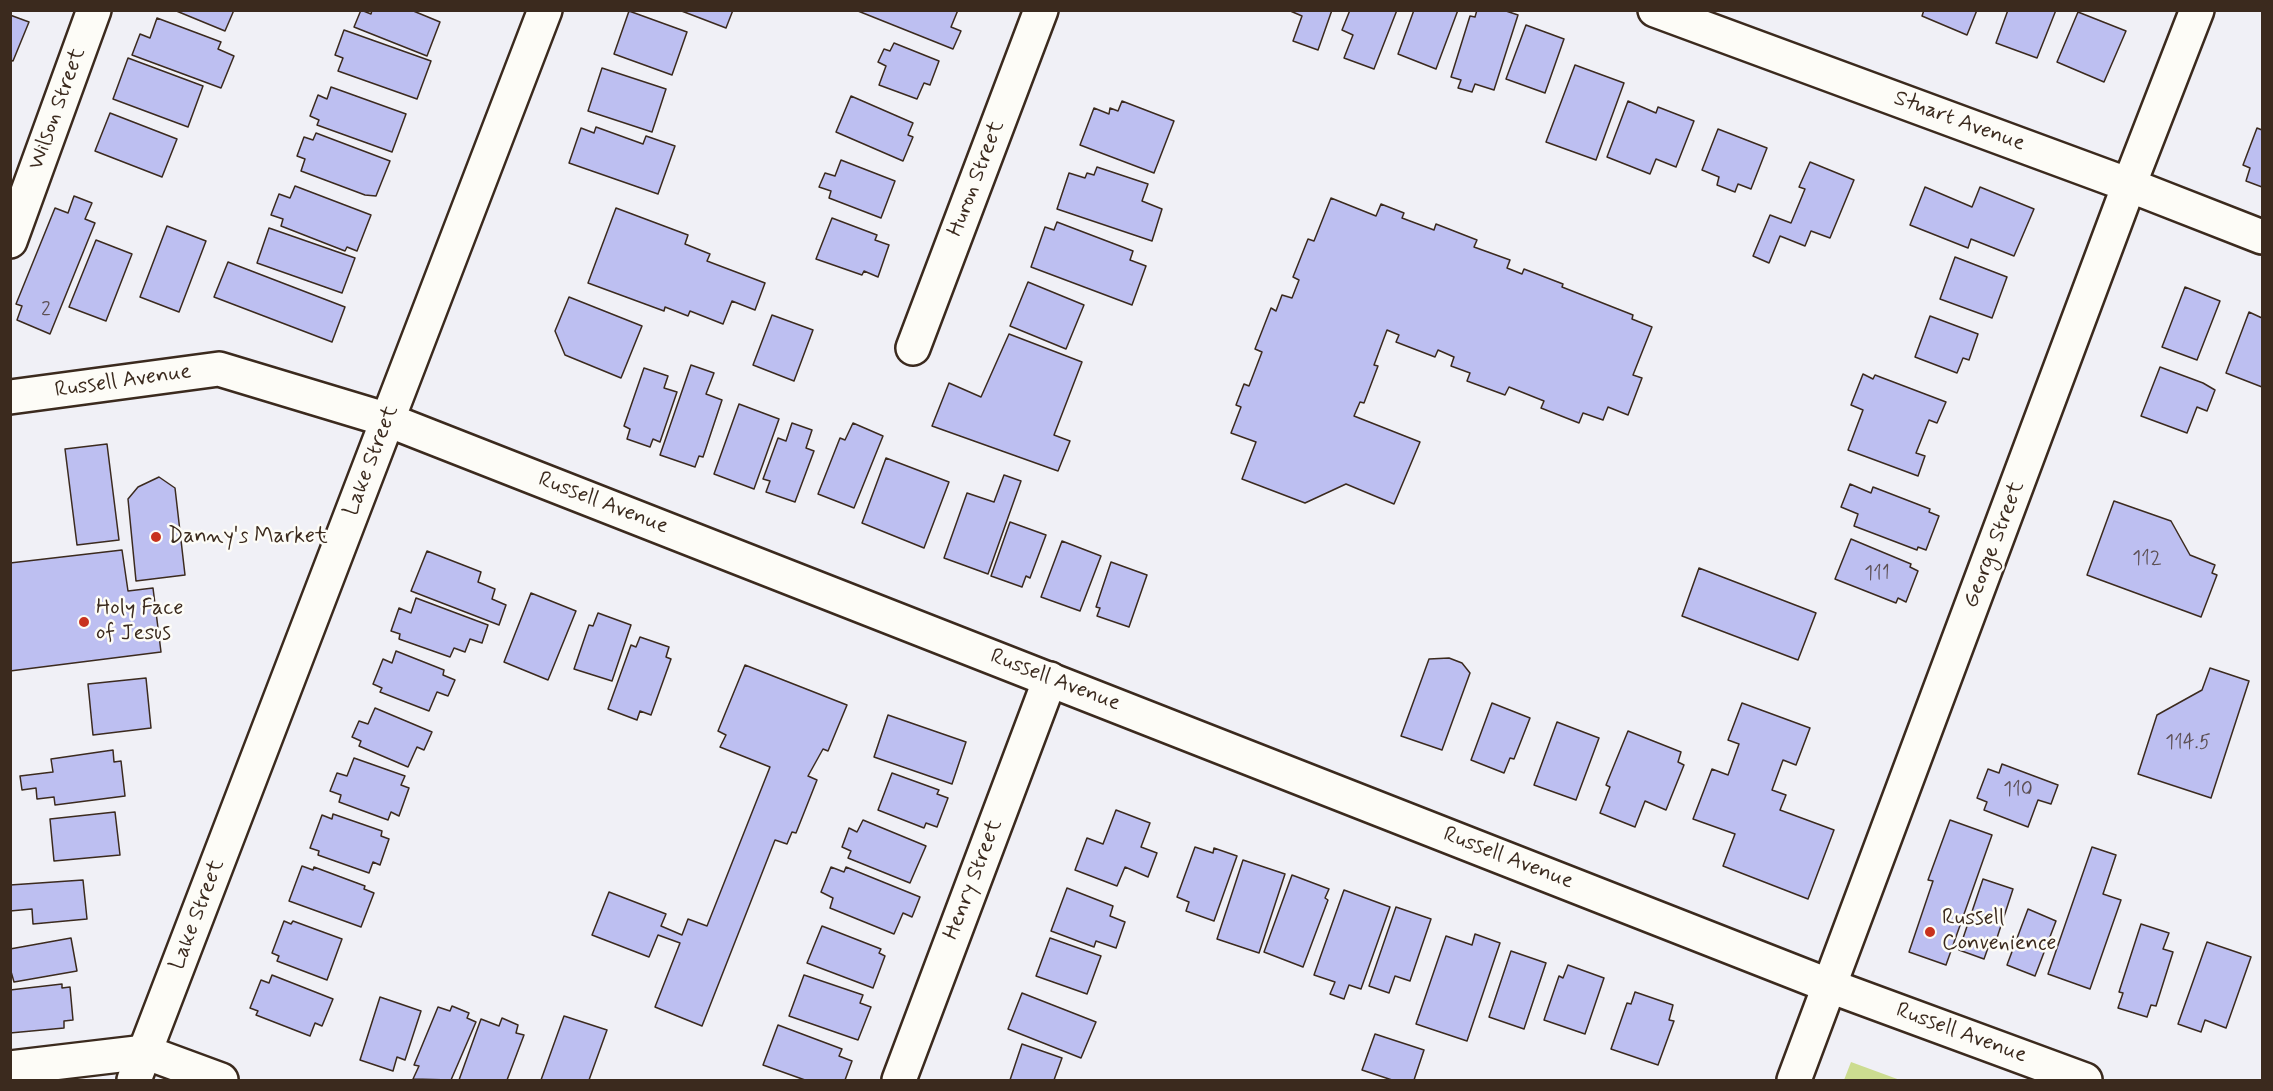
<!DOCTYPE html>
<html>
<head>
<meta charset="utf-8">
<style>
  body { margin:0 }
  #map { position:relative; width:2273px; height:1091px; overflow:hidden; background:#f0f0f6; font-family:Mynerve,sans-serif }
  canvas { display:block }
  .frame { position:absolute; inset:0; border:12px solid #3b2a1e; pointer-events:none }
</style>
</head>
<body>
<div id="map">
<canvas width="2273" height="1091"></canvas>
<div class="frame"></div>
</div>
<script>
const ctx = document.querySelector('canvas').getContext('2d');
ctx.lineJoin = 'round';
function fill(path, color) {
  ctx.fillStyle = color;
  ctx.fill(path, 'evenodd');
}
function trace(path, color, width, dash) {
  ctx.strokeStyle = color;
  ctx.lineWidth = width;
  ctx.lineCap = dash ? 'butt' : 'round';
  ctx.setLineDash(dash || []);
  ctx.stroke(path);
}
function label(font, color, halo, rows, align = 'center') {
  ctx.font = font + ' Mynerve,sans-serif';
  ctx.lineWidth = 5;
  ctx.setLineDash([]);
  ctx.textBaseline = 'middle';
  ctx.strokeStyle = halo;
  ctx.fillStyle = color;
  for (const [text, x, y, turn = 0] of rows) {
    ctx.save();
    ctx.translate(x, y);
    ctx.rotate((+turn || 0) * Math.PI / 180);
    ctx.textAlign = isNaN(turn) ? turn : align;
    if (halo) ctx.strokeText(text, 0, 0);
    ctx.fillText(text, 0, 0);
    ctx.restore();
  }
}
const green = new Path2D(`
  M1851 1062 1900 1080H1844Z`);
const building = new Path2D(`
  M174 10H234L225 31Z
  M361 10 371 14 372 10H411L440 22 427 56 354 27Z
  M679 10H733L726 28Z
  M958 10 951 27 961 31 953 49 858 11Z
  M1332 10 1318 50 1293 41 1302 16 1288 10Z
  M1350 10H1397L1374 69 1344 58 1353 35 1342 30Z
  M1414 10H1458L1436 69 1398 54Z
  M1477 10H1503L1518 15 1494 90 1475 84 1472 92 1458 88 1461 80 1451 77 1470 16 1475 17Z
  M1924 10H1977L1967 35 1922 16Z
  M2008 10H2056L2037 58 1996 43Z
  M629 11 687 32 672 75 614 54Z
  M2078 12 2126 31 2104 82 2057 62Z
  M10 15 29 22 13 61 10 60Z
  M157 18 221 42 218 49 234 56 221 88 132 55 140 34 150 38Z
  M1526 25 1564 39 1545 93 1506 79Z
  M344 30 431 61 417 99 338 71 343 58 335 55Z
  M894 43 939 61 930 85 924 83 917 99 879 85 886 66 878 62 884 49 890 51Z
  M128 58 203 86 188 127 113 99Z
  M1575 65 1624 83 1596 160 1546 142Z
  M602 68 666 89 652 132 588 111Z
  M331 87 406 114 392 152 317 125 319 120 310 116 318 95 327 99Z
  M851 96 913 123 908 135 913 137 903 161 836 132Z
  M1122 101 1174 121 1154 173 1080 145 1094 108 1109 114 1110 108 1118 111Z
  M1628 101 1656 113 1658 107 1694 121 1676 167 1656 159 1650 174 1607 157Z
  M110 113 177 139 162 177 95 151Z
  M596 127 643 144 646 136 675 146 658 194 569 163 581 128 594 133Z
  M2257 128 2262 130V187L2246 181 2250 168 2243 165Z
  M1718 129 1767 148 1751 189 1738 184 1735 192 1717 185 1719 177 1702 170Z
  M316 133 390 161 376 196 365 195 301 171 305 159 297 156 304 137 313 140Z
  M841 160 895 181 881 218 829 198 831 191 819 187 825 173 835 176Z
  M1810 162 1854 180 1830 238 1811 231 1805 246 1780 236 1769 263 1753 256 1770 215 1791 223 1805 189 1799 187Z
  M1097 167 1148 184 1142 201 1162 209 1152 241 1057 209 1069 173 1085 178 1087 173 1094 175Z
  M295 186 371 215 357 251 347 247 345 251 281 226 283 219 271 215 279 194 290 198Z
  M1925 187 1972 207 1980 187 2034 209 2014 256 1971 239 1968 248 1910 225Z
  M74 196 92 203 85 219 95 223 50 334 17 320 22 306 16 304 55 208 68 213Z
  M1331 198 1376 216 1381 204 1404 213 1402 218 1434 230 1436 224 1477 240 1474 247 1510 260 1507 268 1522 274 1524 269 1563 284 1562 287 1633 315 1632 319 1652 327 1633 375 1642 378 1628 415 1608 407 1603 420 1583 413 1579 423 1541 408 1544 401 1509 387 1505 395 1467 381 1470 373 1451 366 1454 357 1438 350 1435 357 1396 342 1399 335 1387 330 1374 365 1378 366 1364 403 1360 402 1354 416 1420 442 1394 504 1346 484 1305 503 1242 479 1256 442 1231 433 1241 407 1236 405 1244 384 1249 386 1262 352 1255 349 1271 308 1276 311 1282 295 1292 298 1299 280 1293 277 1308 239 1314 241Z
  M616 208 688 235 685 244 710 254 707 261 765 283 755 310 732 301 723 324 690 311 688 316 665 307 664 311 588 283Z
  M832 218 877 235 875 240 889 245 878 277 864 271 862 275 816 259Z
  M1057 222 1133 251 1130 260 1146 266 1132 305 1031 267 1045 227 1054 230Z
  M167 226 206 241 179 312 140 297Z
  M269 228 355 258 342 293 257 263Z
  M96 240 132 254 106 321 69 307Z
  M1955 257 2007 277 1992 318 1940 299Z
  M228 262 345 307 332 342 214 297Z
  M1028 282 1084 305 1066 349 1010 326Z
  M2185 287 2220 301 2197 360 2162 347Z
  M569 297 642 326 621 378 565 355 555 331Z
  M2249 312 2262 318V387L2226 373Z
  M772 315 813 330 794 381 753 365Z
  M1930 316 1978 334 1969 360 1963 358 1957 373 1915 357Z
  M1009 334 1082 362 1054 435 1070 441 1058 471 932 426 949 383 981 397Z
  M691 365 714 373 706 394 722 400 703 457 699 456 695 467 660 455Z
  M2160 367 2203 383 2215 390 2207 411 2197 407 2187 433 2141 416Z
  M644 368 668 376 664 388 677 392 660 442 653 439 650 447 627 439 630 429 624 426Z
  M1863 374 1873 379 1875 375 1946 402 1937 423 1929 420 1916 453 1925 456 1918 476 1848 450 1863 410 1851 405Z
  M739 404 779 419 754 489 714 474Z
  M792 423 812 430 806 448 814 451 795 502 766 492 770 481 763 479 778 438 786 441Z
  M853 423 883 436 854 508 818 494 840 438 845 440Z
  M107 444 119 540 77 545 65 449Z
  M886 458 949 482 924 548 862 523Z
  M1004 475 1021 481 988 574 944 558 967 493 994 502Z
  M159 477 175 488 185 575 136 581 128 499 138 487Z
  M1850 484 1871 493 1873 487 1930 509 1929 512 1939 516 1926 550 1918 547 1917 550 1854 526 1858 514 1841 507Z
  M2114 501 2171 521 2190 555 2215 565 2212 573 2217 575 2201 617 2087 575Z
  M1010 522 1046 535 1030 578 1026 576 1022 587 991 576Z
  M1851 539 1911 564 1910 567 1918 571 1906 602 1898 598 1896 603 1835 579Z
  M1062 541 1101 556 1080 611 1041 597Z
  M122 550 128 591 153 588 161 652 10 671V563Z
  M427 551 481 572 478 582 495 589 492 599 506 605 499 625 411 591Z
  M1111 562 1147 575 1129 627 1097 616 1100 608 1096 607Z
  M1699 568 1816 613 1798 660 1682 616Z
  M531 593 576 611 548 680 504 662Z
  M416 598 488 625 482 643 470 639 465 652 454 648 450 657 399 639 400 634 391 631 399 608 411 613Z
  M598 613 631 625 612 681 574 669 589 625 593 626Z
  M640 637 669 647 666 657 671 659 651 715 640 711 637 720 608 709 631 645 636 647Z
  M396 651 444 670 443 675 455 680 448 696 437 692 429 711 380 692 382 688 373 684 383 659 392 663Z
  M1449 658 1462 663 1470 673 1442 750 1401 736 1429 659Z
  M745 665 847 705 828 751 823 749 808 776 817 780 796 833 792 832 787 844 775 840 702 1026 655 1007 680 943 658 935 649 957 592 935 609 892 666 914 661 926 682 935 688 919 707 926 770 767 720 747 726 735 718 731Z
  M2210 668 2249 681 2211 798 2138 774 2157 715 2202 690Z
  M146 678 151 728 93 735 88 684Z
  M1492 703 1530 718 1514 759 1510 758 1504 773 1471 760Z
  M1742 703 1810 728 1796 765 1783 760 1772 790 1786 795 1780 810 1834 830 1808 899 1723 866 1735 834 1693 819 1712 769 1728 775 1739 744 1728 740Z
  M375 708 432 732 424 750 417 747 408 767 359 746 361 741 352 737 359 721 368 724Z
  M888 715 966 742 952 784 874 757Z
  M1557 722 1599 738 1576 800 1534 785Z
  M1628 731 1681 752 1678 762 1684 765 1666 810 1645 801 1635 827 1600 813 1610 787 1606 785Z
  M113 750 114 762 121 761 125 796 55 805 54 797 37 799 36 788 22 790 20 776 53 772 51 759Z
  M354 758 405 776 401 785 409 788 399 816 391 812 388 820 339 802 341 795 330 791 337 773 347 776Z
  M2002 764 2058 785 2051 804 2038 800 2028 827 1984 810 1987 802 1977 798 1988 769 1999 773Z
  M892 773 939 790 937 794 948 798 937 827 926 823 924 828 878 810Z
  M1116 810 1150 823 1141 847 1157 853 1148 877 1125 867 1117 886 1075 870 1087 838 1103 844Z
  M115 812 120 855 54 861 50 819Z
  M333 814 382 831 381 836 389 839 380 865 373 862 369 873 318 855 319 851 310 848 322 815 332 819Z
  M863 820 926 846 910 883 848 858 851 851 842 847 849 828 857 832Z
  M1950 820 1992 835 1946 965 1909 952 1933 881 1928 880Z
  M1195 847 1213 853 1214 848 1237 856 1214 921 1186 911 1189 902 1177 897Z
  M2092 847 2116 855 2103 894 2121 900 2090 989 2048 974Z
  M1243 860 1285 874 1259 953 1217 939Z
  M302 866 313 870 314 867 365 886 364 889 374 893 361 927 289 901Z
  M831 867 844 872 846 867 920 897 912 917 903 913 894 934 830 908 833 898 821 892Z
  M1292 875 1329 889 1325 898 1328 900 1303 967 1264 952Z
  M1983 879 2013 889 1994 947 1989 945 1984 959 1959 950Z
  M83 880 87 919 33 924 32 909 10 911V885Z
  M1067 888 1113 906 1110 916 1125 922 1116 948 1096 941 1094 947 1051 931Z
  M1344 890 1390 907 1361 989 1349 985 1344 999 1330 994 1335 982 1314 975Z
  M1396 907 1431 919 1410 981 1395 976 1389 993 1369 986Z
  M2028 909 2056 921 2035 976 2007 965Z
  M284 921 291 924 293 921 342 939 327 980 277 961 279 956 272 953Z
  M2141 924 2169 933 2163 949 2173 952 2156 1006 2151 1005 2147 1017 2118 1008 2123 993 2119 992Z
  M822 926 881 949 879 953 885 956 873 988 807 963Z
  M1475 934 1500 943 1467 1041 1416 1024 1446 936 1472 945Z
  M71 938 77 971 14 982 10 968V949Z
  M1050 938 1101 956 1087 994 1036 976Z
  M2207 942 2251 957 2226 1028 2205 1020 2201 1032 2178 1024Z
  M1511 951 1546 963 1524 1029 1489 1017Z
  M1568 965 1604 978 1585 1034 1544 1020 1559 976 1563 978Z
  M272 975 333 999 322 1026 315 1023 310 1036 256 1015 258 1011 250 1008 261 980 269 983Z
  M804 975 863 995 860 1003 871 1007 858 1040 789 1016Z
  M62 984V988L70 987 73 1020 64 1021V1028L10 1033V990Z
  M1635 992 1673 1005 1669 1020 1674 1021 1658 1065 1611 1049 1627 1003 1631 1004Z
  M1022 993 1096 1022 1081 1058 1008 1029Z
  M380 997 421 1011 405 1060 397 1057 393 1071 360 1060Z
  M452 1006 469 1013 467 1018 476 1022 451 1080 413 1079 419 1066 414 1065 438 1007 450 1011Z
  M564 1016 607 1030 589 1080H541Z
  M502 1018 518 1025 516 1033 524 1035 507 1080H459L481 1019 499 1026Z
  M778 1025 842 1049 839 1056 852 1061 845 1080H805L763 1065Z
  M1375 1034 1424 1050 1414 1080H1392L1362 1070Z
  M1022 1044 1062 1058 1054 1080H1010Z`);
const street = new Path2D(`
  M1655 10 2129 185 2262 237
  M10 241 94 10
  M913 348 1041 10
  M10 397 219 369 388 420
  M10 1068 145 1052 221 1080
  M899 1080 1050 679
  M1794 1080 2129 185 2197 10`);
const secondary = new Path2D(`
  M388 420 1830 986 2085 1080
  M134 1080 545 10`);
const markers = [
  [156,537,6,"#c8321e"],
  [84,622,6,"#c8321e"],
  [1930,932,6,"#c8321e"]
];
const numberNames = [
  ["2",46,311],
  ["112",2147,560],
  ["111",1877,575],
  ["114.5",2188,744],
  ["110",2018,791]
];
const streetNames = [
  ["Wilson Street",58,109,-70],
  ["Stuart Avenue",1959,122,20],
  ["Huron Street",977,179,-69],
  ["Russell Avenue",123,382,-8],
  ["Lake Street",372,461,-69],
  ["Russell Avenue",603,504,21],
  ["George Street",1995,545,-69],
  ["Russell Avenue",1055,681,21],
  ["Russell Avenue",1508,859,21],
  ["Henry Street",974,880,-69],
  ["Lake Street",198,915,-69],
  ["Russell Avenue",1961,1034,20]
];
const poiNames = [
  ["Danny's Market",168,537],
  ["Holy Face",96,609],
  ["of Jesus",96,634],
  ["Russell",1942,919],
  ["Convenience",1942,944]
];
fill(green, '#ccdc90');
fill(building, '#bdbff1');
trace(building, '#3b2a1e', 1.5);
trace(street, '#3b2a1e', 38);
trace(secondary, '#3b2a1e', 38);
trace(street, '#fdfcf7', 33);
trace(secondary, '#fdfcf7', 33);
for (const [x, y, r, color] of markers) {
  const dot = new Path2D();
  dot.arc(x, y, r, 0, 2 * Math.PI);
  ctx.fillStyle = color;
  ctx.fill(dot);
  trace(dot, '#fdfcf7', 2);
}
label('20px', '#5c4f53', null, numberNames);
label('22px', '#3b2a1e', '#fdfcf7', streetNames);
label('22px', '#3b2a1e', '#fdfcf7', poiNames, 'left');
</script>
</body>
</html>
